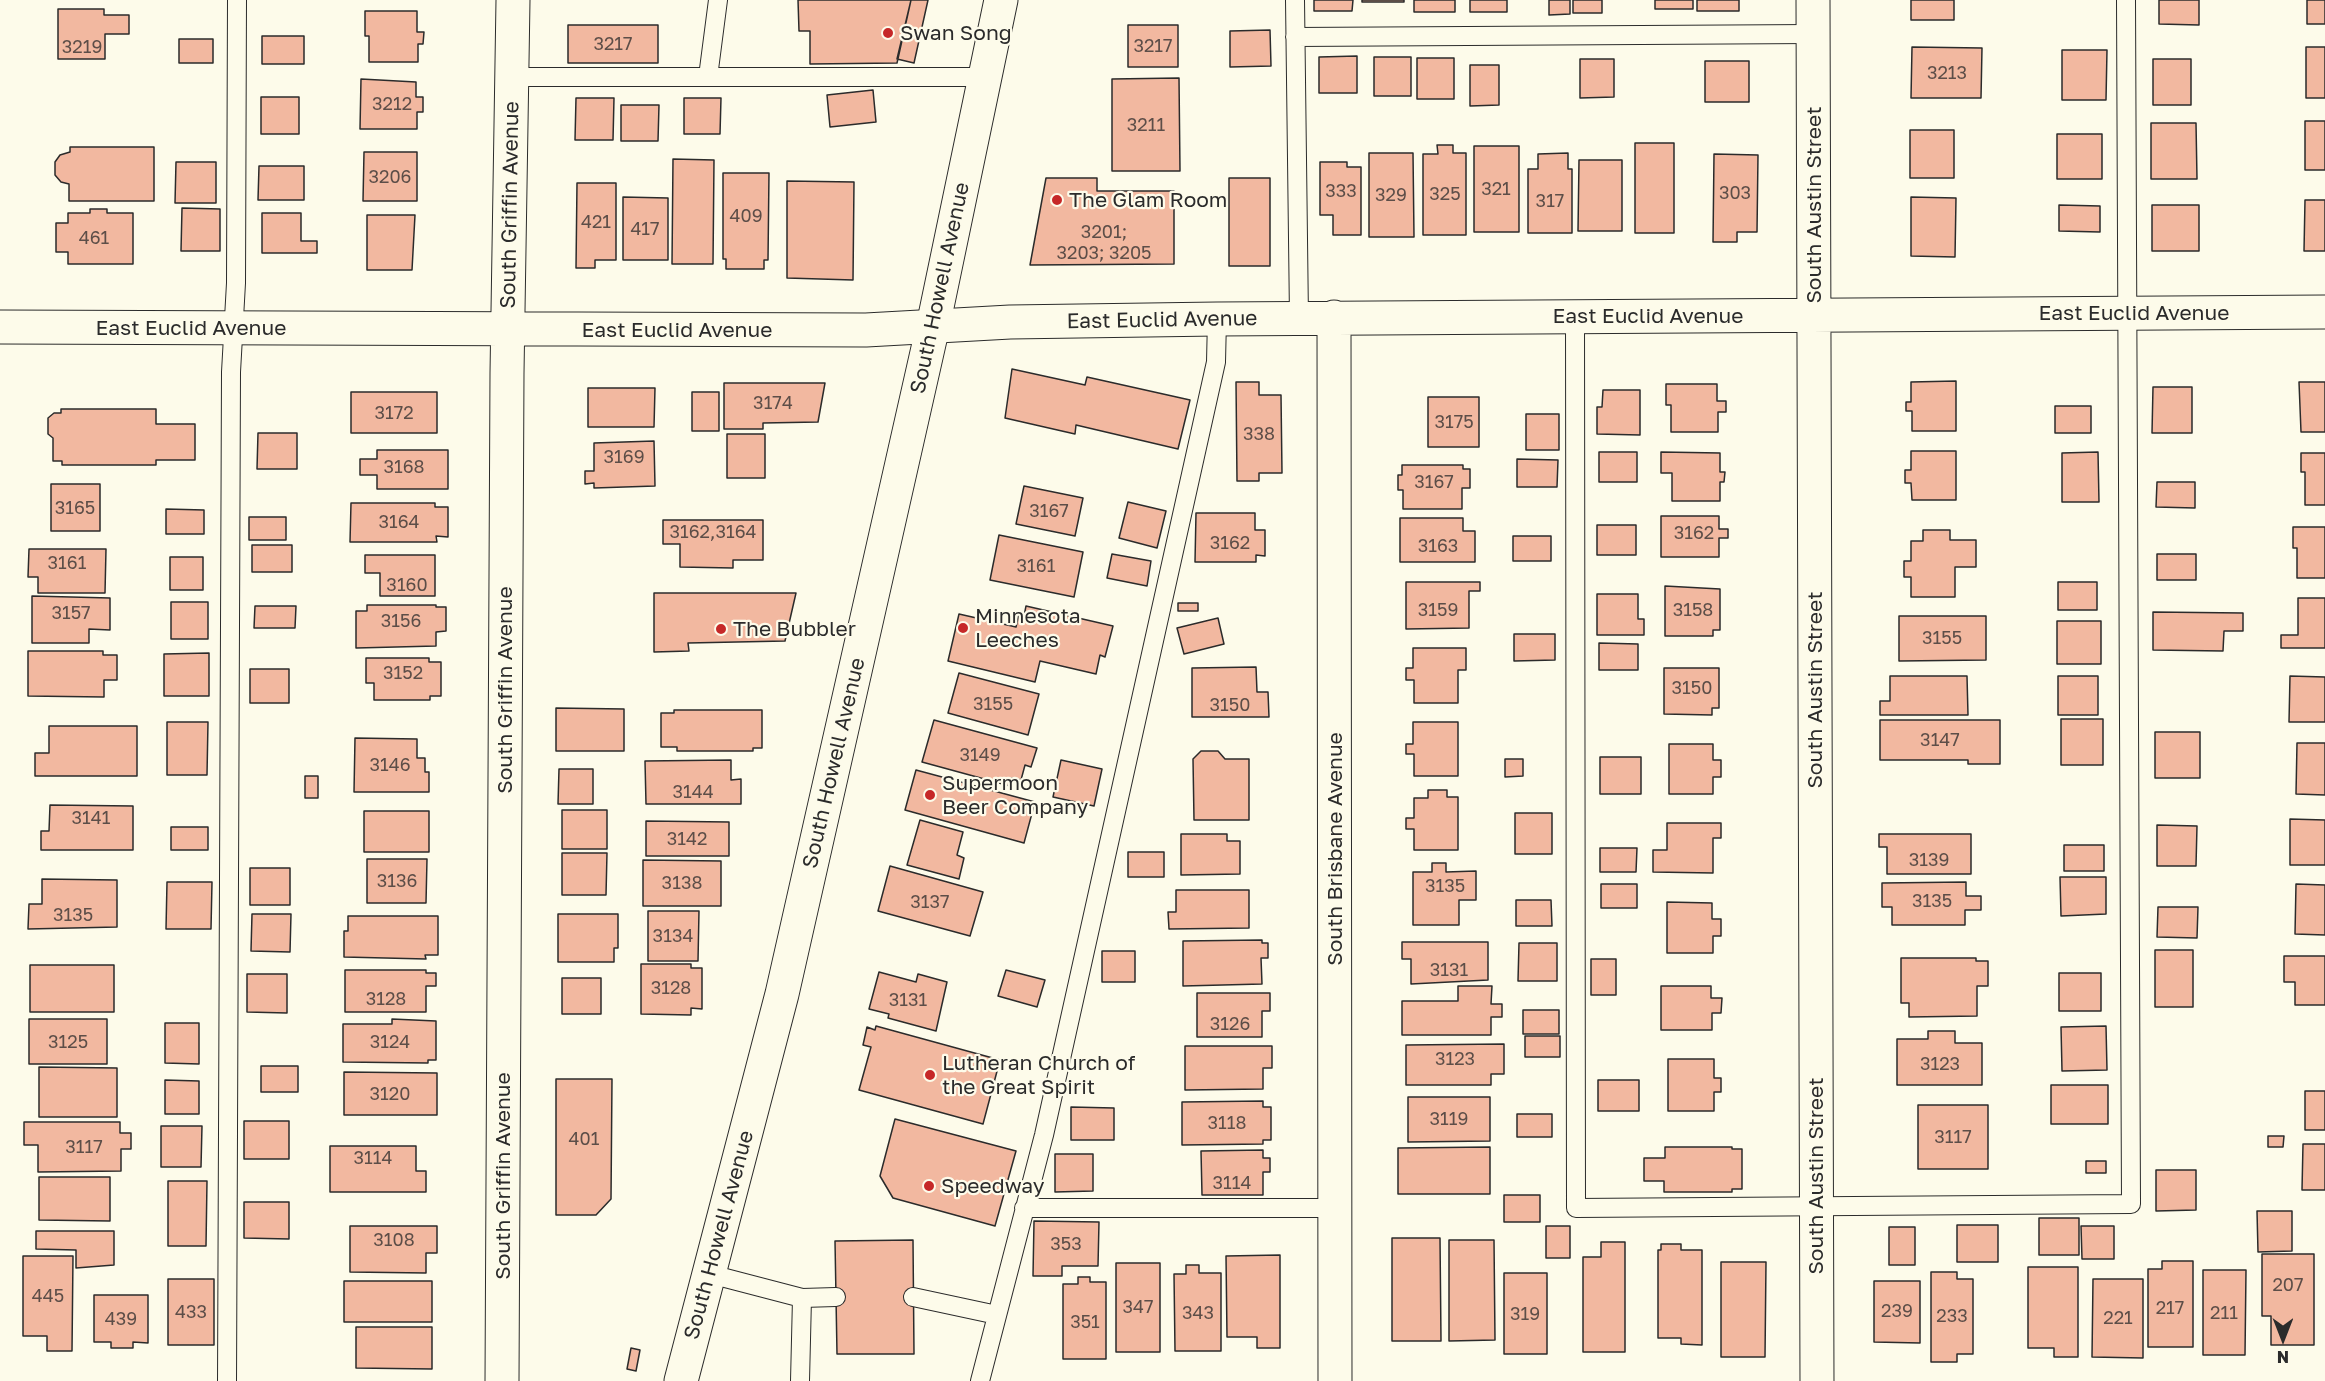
<!DOCTYPE html>
<html>
<head>
<meta charset="utf-8">
<style>
  body { margin:0 }
  #map { position:relative; width:2325px; height:1381px; overflow:hidden; background:#fdfbea; font-family:"Golos Text",sans-serif }
  canvas { display:block }
  .north { position:absolute; left:2253px; top:1309px; width:60px; height:60px; -webkit-text-stroke:4px #fdfbea; paint-order:stroke; rotate:180deg; font-size:16px; font-weight:700; line-height:24px; text-align:center; color:#2b2b2b }
  .north::after { content:''; display:block; margin:auto; width:21px; height:27px; background:#2b2b2b; clip-path:polygon(50% 0,100% 100%,50% 72%,0 100%) }
</style>
</head>
<body>
<div id="map">
<canvas width="2325" height="1381"></canvas>
<div class="north">N</div>
</div>
<script>
const ctx = document.querySelector('canvas').getContext('2d');
ctx.lineJoin = 'round';
function fill(path, color) {
  ctx.fillStyle = color;
  ctx.fill(path, 'evenodd');
}
function trace(path, color, width, dash) {
  ctx.strokeStyle = color;
  ctx.lineWidth = width;
  ctx.lineCap = dash ? 'butt' : 'round';
  ctx.setLineDash(dash || []);
  ctx.stroke(path);
}
function label(font, color, halo, rows, align = 'center') {
  ctx.font = font + ' "Golos Text",sans-serif';
  ctx.lineWidth = 4.5;
  ctx.setLineDash([]);
  ctx.textBaseline = 'middle';
  ctx.strokeStyle = halo;
  ctx.fillStyle = color;
  for (const [text, x, y, turn = 0] of rows) {
    ctx.save();
    ctx.translate(x, y);
    ctx.rotate((+turn || 0) * Math.PI / 180);
    ctx.textAlign = isNaN(turn) ? turn : align;
    if (halo) ctx.strokeText(text, 0, 0);
    ctx.fillText(text, 0, 0);
    ctx.restore();
  }
}
const building = new Path2D(`
  M798 0H911L897 63 810 64V31H799Z
  M911 0H928L914 63 897 59Z
  M1314 0H1353L1352 11H1314Z
  M1362 0H1404V2H1362Z
  M1414 0H1455V12H1414Z
  M1470 0H1507V12H1470Z
  M1549 0H1570V14L1549 15Z
  M1573 0H1602V13H1573Z
  M1655 0H1693V9H1655Z
  M1697 0H1739V11H1697Z
  M1911 0H1954V20H1911Z
  M2159 0H2199V25L2159 24Z
  M2307 0H2325V24H2307Z
  M58 9H104V15H129V34H105V59H58Z
  M365 11H417V32H424L423 44H418V62H369V36H365Z
  M568 25H658V63H568Z
  M1128 25H1178V67H1128Z
  M1270 30 1271 66 1230 67V31Z
  M262 36H304V64H262Z
  M179 39H213V63H179Z
  M1912 47 1982 48 1981 98H1911Z
  M2306 47H2325V98H2306Z
  M2062 50H2107L2106 100H2062Z
  M1357 56V93H1319V57Z
  M1374 57H1411V96H1374Z
  M1417 58H1454V99H1417Z
  M1580 59H1614V97L1580 98Z
  M2153 59H2191V105H2153Z
  M1705 61H1749V102H1705Z
  M1470 65H1499V105L1470 106Z
  M1179 78 1180 171H1112V79Z
  M361 79 416 82V97H423V112H417V129H360Z
  M873 90 876 122 830 127 827 95Z
  M261 97H299V134H261Z
  M576 98H614L613 140H575Z
  M684 98H721L720 134H684Z
  M621 105H659L658 141H621Z
  M2305 121H2325V170H2305Z
  M2151 123H2196L2197 179H2151Z
  M1910 130H1954V178H1910Z
  M2057 134H2102V179H2057Z
  M1635 143H1674V233H1635Z
  M1437 145H1453V153H1466V235H1423V154H1438Z
  M1474 146H1519V232H1474Z
  M70 147H154V201H69V184L61 182 55 175V162L60 155 70 152Z
  M364 152H417V201H363Z
  M1369 153H1413L1414 237H1369Z
  M1568 153V169H1572V233H1528V169H1538V154Z
  M1714 154 1758 155 1757 232H1737V242H1713Z
  M673 159 714 160 713 264H672Z
  M1579 160H1622V231H1578Z
  M176 162H216V203H175Z
  M1320 162H1347V167H1361V235H1333V215H1320Z
  M259 166H304V200H258Z
  M723 173H769L768 260H764V269H726V259H723Z
  M1046 178H1097V191H1174V264L1030 265Z
  M1229 178H1270V266H1229Z
  M787 181 854 182 853 280 787 278Z
  M577 183H616V260H595V268H576Z
  M623 197 668 198V260H623Z
  M1911 197 1956 198 1955 257 1911 256Z
  M2305 200H2325V251H2304Z
  M2059 205 2100 206V232L2059 231Z
  M2152 205H2199V251H2152Z
  M182 208 220 209V251H181Z
  M90 209H107V213H133V264H68V252H56V223H68V213H90Z
  M262 213H301V241H317V253H262Z
  M367 215H415L412 270H367Z
  M1012 369 1085 385 1087 377 1190 400 1178 449 1076 425 1075 434 1005 418Z
  M1956 381V431H1912V411H1906V402H1911V382Z
  M1236 382H1259V395H1281L1282 473H1259V481H1237Z
  M2299 382H2325V432H2301Z
  M724 383H825L818 422 763 423V429H724Z
  M1666 384H1717V401H1726V412H1718V432H1671V405H1666Z
  M2153 387H2192V433H2152Z
  M588 388H655L654 427H588Z
  M1603 390H1640V435L1597 434V407H1602Z
  M351 392H437V433H351Z
  M692 392H719V431H692Z
  M1428 397H1479V447H1428Z
  M2055 406H2091V433H2055Z
  M61 409H156V424H195V460H156V465H62V461H53V438L48 434V418L54 413H61Z
  M1526 414H1559V450H1526Z
  M258 433H297V469H257Z
  M727 434H765V478H727Z
  M654 441 655 486 594 488V483L585 484V471H594V443Z
  M377 450H448V489H377V475H360V459H377Z
  M1911 451H1956V500H1912L1911 483H1905V470H1911Z
  M1599 452H1637V482H1599Z
  M1661 452 1720 453V472H1725L1724 482H1720V501H1672V473H1661Z
  M2098 452 2099 502H2062V453Z
  M2301 453H2325V505H2305V472H2301Z
  M1517 459 1558 460 1557 487H1517Z
  M1402 465H1463V469H1470V488H1462V509H1403V490H1398V475H1402Z
  M2157 482H2195V508L2156 507Z
  M51 484H100V531H51Z
  M1024 486 1083 498 1075 536 1016 524Z
  M1128 502 1166 511 1157 548 1119 538Z
  M351 503H435V507H448V537L436 536 437 542H350Z
  M166 509 204 510V534H166Z
  M1196 513H1255V530H1265V556L1256 555V562H1195Z
  M1661 516H1719V529H1728V538H1719V557H1661Z
  M249 517H286V540H249Z
  M1400 518H1463V531H1475V562H1400Z
  M663 520H763V560H733V568L680 567V544H663Z
  M1597 525H1636V555H1597Z
  M2293 527H2325V578H2297V548H2293Z
  M1923 530H1950V540H1976V567H1955V597H1911V577H1904V561H1911V541H1923Z
  M999 535 1083 552 1074 597 990 580Z
  M1513 536H1551V561H1513Z
  M252 545H292V572H252Z
  M29 549H106L105 593H38V577H28Z
  M1112 554 1151 561 1147 586 1107 578Z
  M2157 554H2196V580H2157Z
  M365 555H435V596H380V573H365Z
  M170 557H203V590H170Z
  M1406 582H1480V591H1469V628L1406 629Z
  M2058 582H2097V610H2058Z
  M1665 586 1720 589V630H1713V636H1665Z
  M654 593H796L785 641 688 643 689 651 654 652Z
  M1597 594H1638V619H1644V635H1597Z
  M32 596 110 598V630L89 629V643H32Z
  M2298 598H2325V648H2281V635H2298Z
  M171 602H208V639H171Z
  M1178 603H1198V611H1178Z
  M367 605H436V607H446V631L436 632V646L356 648V611H367Z
  M255 606H296L295 628H254Z
  M1026 606 1113 626 1105 657 1100 655 1096 674 1040 661 1035 682 948 661 959 614 1016 627 1019 614 1024 616Z
  M2153 612 2243 613V631H2224L2223 651 2153 650Z
  M1899 616H1986V660L1899 661Z
  M1218 618 1224 644 1184 654 1177 628Z
  M2057 621H2101V664H2057Z
  M1514 634H1555V660L1514 661Z
  M1599 643 1638 644V670H1599Z
  M1413 648H1466V670H1458V703H1414V680H1406V668H1413Z
  M28 651H103V655H117V680H104V697L28 696Z
  M209 653V696H164V654Z
  M366 658H429V662H441V696H430V700H374V683H366Z
  M1256 667 1257 692H1268L1269 717H1192V668Z
  M1664 668H1719V708H1712V715L1664 714Z
  M250 669H289V703H250Z
  M959 673 1039 694 1028 735 948 713Z
  M1890 676H1967L1968 715H1880V701H1890Z
  M2058 676H2098V715H2058Z
  M2290 676 2325 677V722H2289Z
  M556 708 624 709V751H556Z
  M674 710H762V748H753V751H677V747H661V713H674Z
  M2061 719H2103V765H2061Z
  M934 720 1037 748 1031 767 1025 765 1021 780 1012 778 1010 786 922 762Z
  M1880 720H2000V764H1968V760H1880Z
  M167 722H208L207 775H167Z
  M1413 722H1458V776H1414V754H1406V744H1413Z
  M49 726H137V776H35V753H49Z
  M2155 732H2200V778H2155Z
  M355 738 417 739V758H425V772H429V792H354Z
  M2297 743H2325V795L2296 794Z
  M1669 744H1713V760H1721V777H1713V794H1669Z
  M1201 751H1218L1225 759H1249V820H1194L1193 759Z
  M1600 757H1641V794H1600Z
  M1505 759H1523V776L1505 777Z
  M731 760V780L741 779V804H646L645 761Z
  M1061 760 1102 769 1094 806 1053 797Z
  M559 769H593V804H558Z
  M916 770 1035 802 1024 843 905 810Z
  M305 776H318V798H305Z
  M1428 790H1447V797H1458V850H1414V829H1406V818H1414V798H1428Z
  M50 805 133 806V850H41V831H49Z
  M562 810H607V849H562Z
  M364 811H429V852H364Z
  M1515 813H1552V854H1515Z
  M2290 819 2325 820V865H2290Z
  M920 820 963 832 957 855 964 858 959 879 907 865Z
  M646 821 729 822V856H646Z
  M1667 823H1721V838H1713V873L1653 872V850H1667Z
  M2157 825 2197 826 2196 866H2157Z
  M171 827H208V850H171Z
  M1181 834H1227V841H1240V874L1181 875Z
  M1879 834H1971V874H1887V847H1879Z
  M2064 845H2104V871H2064Z
  M1600 848H1637L1636 872H1600Z
  M1128 852H1164V877H1128Z
  M562 853H607L606 895H562Z
  M367 859H427L426 903H367Z
  M643 860 721 861V906H643Z
  M1432 863H1446V872L1476 871V900H1459V925H1413V872H1432Z
  M890 866 983 892 970 936 878 911Z
  M250 868H290V905H250Z
  M2060 877H2106V914L2061 916Z
  M42 879 117 880V927L28 929 29 904H42Z
  M167 882H212L211 929H166Z
  M1966 882V896H1981V910H1965V925H1892V907H1882V883Z
  M1601 884H1637V908H1601Z
  M2296 884 2325 885V935L2295 934Z
  M1176 890H1249V928L1169 929 1168 912H1176Z
  M1516 900H1551L1552 926H1516Z
  M1667 902 1712 903V919H1721V936H1713V953H1667Z
  M2158 907H2198L2197 938 2157 937Z
  M648 911H699L698 961H648Z
  M252 914H291L290 952 251 951Z
  M558 914H618V948H614V962H558Z
  M348 916H438V955H425L426 959 344 957V931H348Z
  M1262 940V943H1268V958H1261L1262 984 1183 986V941Z
  M1402 942H1488V980L1411 984V959H1402Z
  M1519 943H1557V981H1518Z
  M2155 950H2193V1007H2155Z
  M1102 951H1135V982H1102Z
  M2284 956H2325V1005H2295V982H2284Z
  M1901 958H1976V961H1988V986H1977V1016L1909 1017V1003H1901Z
  M1591 959H1616V995H1591Z
  M641 964H691V968H702V1009L691 1008V1015L641 1014Z
  M30 965H114V1012H30Z
  M345 970H426V973H436V986H426V1012H345Z
  M1006 970 1045 980 1037 1007 998 996Z
  M879 972 916 982 918 974 947 982 936 1031 888 1018 889 1014 869 1009Z
  M2059 973H2101V1011H2059Z
  M247 974H287V1013L247 1012Z
  M562 978H601V1014H562Z
  M1458 986H1492L1491 1004H1502V1017H1491V1035H1402V1001H1458Z
  M1661 986H1711V998H1722L1721 1013H1712V1030H1661Z
  M1197 993H1270V1011H1262V1037H1197Z
  M1523 1010H1559V1034H1523Z
  M29 1019H107V1064H29Z
  M392 1019 436 1021V1060H428V1063L343 1062V1024H392Z
  M165 1023H199V1064L165 1063Z
  M876 1026 1000 1060 983 1124 859 1090 871 1047 863 1045 867 1027 875 1030Z
  M2106 1026 2107 1070 2062 1071 2061 1027Z
  M1928 1031H1955V1043H1982V1085H1897V1039H1928Z
  M1525 1036H1560V1057H1525Z
  M1504 1044V1074H1491V1085H1406V1045Z
  M1185 1046H1272V1068H1263V1089L1185 1090Z
  M1668 1059H1714V1078H1721V1092H1714V1111H1668Z
  M261 1066H298V1092H261Z
  M39 1067 117 1068V1117H39Z
  M344 1072 437 1073V1115H344Z
  M556 1079H612L611 1199 596 1215H556Z
  M165 1080 199 1081V1114H165Z
  M1598 1080H1639V1111H1598Z
  M2051 1085H2108V1124H2051Z
  M2305 1091H2325V1130H2305Z
  M1408 1097H1490V1141L1408 1142Z
  M1263 1101V1107H1271V1140H1263V1144L1182 1145V1102Z
  M1918 1105H1988V1169H1918Z
  M1071 1107 1114 1108V1140H1071Z
  M1517 1114H1552V1137H1517Z
  M895 1119 1016 1151 995 1226 893 1198 880 1176Z
  M244 1121H289V1159H244Z
  M24 1122H120V1133H131V1149H121V1171L38 1172V1145H24Z
  M161 1126H202L201 1167H161Z
  M2268 1136H2284L2283 1147H2268Z
  M2303 1144H2325V1190H2302Z
  M330 1146H416V1171H426V1192H330Z
  M1490 1147V1194H1398V1148Z
  M1665 1147H1732V1149H1742V1189H1732V1192H1664V1181H1644V1158H1665Z
  M1263 1150V1158H1270V1172H1263V1195H1202L1201 1151Z
  M1055 1154H1093V1191L1055 1192Z
  M2086 1161H2106V1173H2086Z
  M2156 1170H2196V1210L2156 1211Z
  M39 1177H110V1221L39 1220Z
  M168 1181H207L206 1246H168Z
  M1504 1195H1540V1222H1504Z
  M244 1202H289V1239L244 1238Z
  M2257 1211H2292V1251L2258 1252Z
  M2039 1218H2079V1255H2039Z
  M1034 1221 1099 1222 1098 1266H1062V1276H1033Z
  M1957 1225H1998V1262H1957Z
  M350 1226H437V1253H426V1273L350 1272Z
  M1546 1226H1570V1258H1546Z
  M2081 1226H2114V1259H2082Z
  M1889 1227H1915V1265H1889Z
  M36 1231H114V1265L76 1268V1250L36 1249Z
  M1392 1238H1440L1441 1341H1392Z
  M913 1240 914 1354H837L835 1241Z
  M1449 1240H1494L1495 1340 1449 1341Z
  M1601 1242H1625V1352H1583V1257H1601Z
  M1661 1244H1681V1250H1702V1345L1681 1344V1338H1658V1250H1661Z
  M2262 1254H2314V1345H2271V1316H2262Z
  M1280 1255V1348H1257V1337H1227L1226 1256Z
  M23 1256H73L72 1351H47V1336H23Z
  M2162 1261H2193V1347H2148V1269H2162Z
  M1721 1262H1766L1765 1357H1721Z
  M1116 1263H1160V1352H1116Z
  M1186 1265H1199V1273H1221V1351H1175L1174 1274H1186Z
  M2028 1267H2078V1357H2054V1348H2028Z
  M2203 1270H2246L2245 1355H2203Z
  M1931 1272H1957V1279H1973V1354H1957V1362H1931Z
  M1504 1273H1547V1354H1504Z
  M1078 1277H1090V1282H1106V1359H1063V1284H1078Z
  M168 1279H214V1345H168Z
  M2093 1279H2143V1358L2092 1357Z
  M344 1281H432V1322H344Z
  M1874 1281H1920V1343L1874 1342Z
  M94 1295H148V1343L133 1342V1348H111V1342H94Z
  M356 1327H432V1369L356 1368Z
  M631 1348 640 1350 636 1371 627 1369Z`);
const lane = new Path2D(`
  M1295 0 1299 318
  M1295 37 1813 34
  M512 77H985
  M708 77 718 0
  M1575 316 1576 1208 2131 1204 2126 0
  M1024 1208H1335
  M710 1274 802 1298 836 1297
  M913 1297 997 1315
  M227 1381 231 372 236 283 237 0
  M800 1381 802 1298
  M980 1381 1044 1135 1216 362 1217 319`);
const street = new Path2D(`
  M1813 0 1817 1381
  M1334 317 1335 1381
  M0 327 866 330 1010 322 1217 319 2325 312
  M502 1381 507 373 513 0`);
const secondary = new Path2D(`
  M681 1381 782 994 933 326 1001 0`);
const markers = [
  [888,33,6,"#c62828"],
  [1057,200,6,"#c62828"],
  [963,628,6,"#c62828"],
  [721,629,6,"#c62828"],
  [930,795,6,"#c62828"],
  [930,1075,6,"#c62828"],
  [929,1186,6,"#c62828"]
];
const numberNames = [
  ["3217",613,44],
  ["3217",1153,46],
  ["3219",82,47],
  ["3213",1947,73],
  ["3212",392,104],
  ["3211",1146,125],
  ["3206",390,177],
  ["321",1496,189],
  ["333",1341,191],
  ["303",1735,193],
  ["325",1445,194],
  ["329",1391,195],
  ["317",1550,201],
  ["409",746,216],
  ["421",596,222],
  ["417",645,229],
  ["3201;",1104,232],
  ["3203; 3205",1104,253],
  ["461",94,238],
  ["3174",773,403],
  ["3172",394,413],
  ["3175",1454,422],
  ["338",1259,434],
  ["3169",624,457],
  ["3168",404,467],
  ["3167",1434,482],
  ["3165",75,508],
  ["3167",1049,511],
  ["3164",399,522],
  ["3162,3164",713,532],
  ["3162",1694,533],
  ["3162",1230,543],
  ["3163",1438,546],
  ["3161",67,563],
  ["3161",1036,566],
  ["3160",407,585],
  ["3159",1438,610],
  ["3158",1693,610],
  ["3157",71,613],
  ["3156",401,621],
  ["3155",1942,638],
  ["3152",403,673],
  ["3150",1692,688],
  ["3155",993,704],
  ["3150",1230,705],
  ["3147",1940,740],
  ["3149",980,755],
  ["3146",390,765],
  ["3144",693,792],
  ["3141",91,818],
  ["3142",687,839],
  ["3139",1929,860],
  ["3136",397,881],
  ["3138",682,883],
  ["3135",1445,886],
  ["3135",1932,901],
  ["3137",930,902],
  ["3135",73,915],
  ["3134",673,936],
  ["3131",1449,970],
  ["3128",671,988],
  ["3128",386,999],
  ["3131",908,1000],
  ["3126",1230,1024],
  ["3125",68,1042],
  ["3124",390,1042],
  ["3123",1455,1059],
  ["3123",1940,1064],
  ["3120",390,1094],
  ["3119",1449,1119],
  ["3118",1227,1123],
  ["3117",1953,1137],
  ["401",584,1139],
  ["3117",84,1147],
  ["3114",373,1158],
  ["3114",1232,1183],
  ["3108",394,1240],
  ["353",1066,1244],
  ["207",2288,1285],
  ["445",48,1296],
  ["347",1138,1307],
  ["217",2170,1308],
  ["239",1897,1311],
  ["433",191,1312],
  ["343",1198,1313],
  ["211",2224,1313],
  ["319",1525,1314],
  ["233",1952,1316],
  ["221",2118,1318],
  ["439",121,1319],
  ["351",1085,1322]
];
const poiNames = [
  ["Swan Song",900,33],
  ["The Glam Room",1069,200],
  ["Minnesota",975,616],
  ["Leeches",975,640],
  ["The Bubbler",733,629],
  ["Supermoon",942,783],
  ["Beer Company",942,807],
  ["Lutheran Church of",942,1063],
  ["the Great Spirit",942,1087],
  ["Speedway",941,1186]
];
const streetNames = [
  ["South Griffin Avenue",510,205,-89],
  ["South Austin Street",1814,205,-90],
  ["South Howell Avenue",940,288,-78],
  ["East Euclid Avenue",2134,313],
  ["East Euclid Avenue",1648,316],
  ["East Euclid Avenue",1162,320,-1],
  ["East Euclid Avenue",191,328],
  ["East Euclid Avenue",677,330],
  ["South Griffin Avenue",505,690,-90],
  ["South Austin Street",1815,690,-90],
  ["South Howell Avenue",834,763,-77],
  ["South Brisbane Avenue",1335,849,-90],
  ["South Griffin Avenue",503,1176,-90],
  ["South Austin Street",1816,1176,-90],
  ["South Howell Avenue",719,1235,-75]
];
fill(building, '#f2b8a0');
trace(building, '#2b2b2b', 1.5);
trace(lane, '#2b2b2b', 20);
trace(street, '#2b2b2b', 35);
trace(secondary, '#2b2b2b', 35);
trace(lane, '#fdfbea', 18);
trace(street, '#fdfbea', 33);
trace(secondary, '#fdfbea', 33);
for (const [x, y, r, color] of markers) {
  const dot = new Path2D();
  dot.arc(x, y, r, 0, 2 * Math.PI);
  ctx.fillStyle = color;
  ctx.fill(dot);
  trace(dot, '#fdfbea', 2);
}
label('18px', '#5d4e48', null, numberNames);
label('21px', '#2b2b2b', '#fdfbea', poiNames, 'left');
label('21px', '#2b2b2b', '#fdfbea', streetNames);
</script>
</body>
</html>
